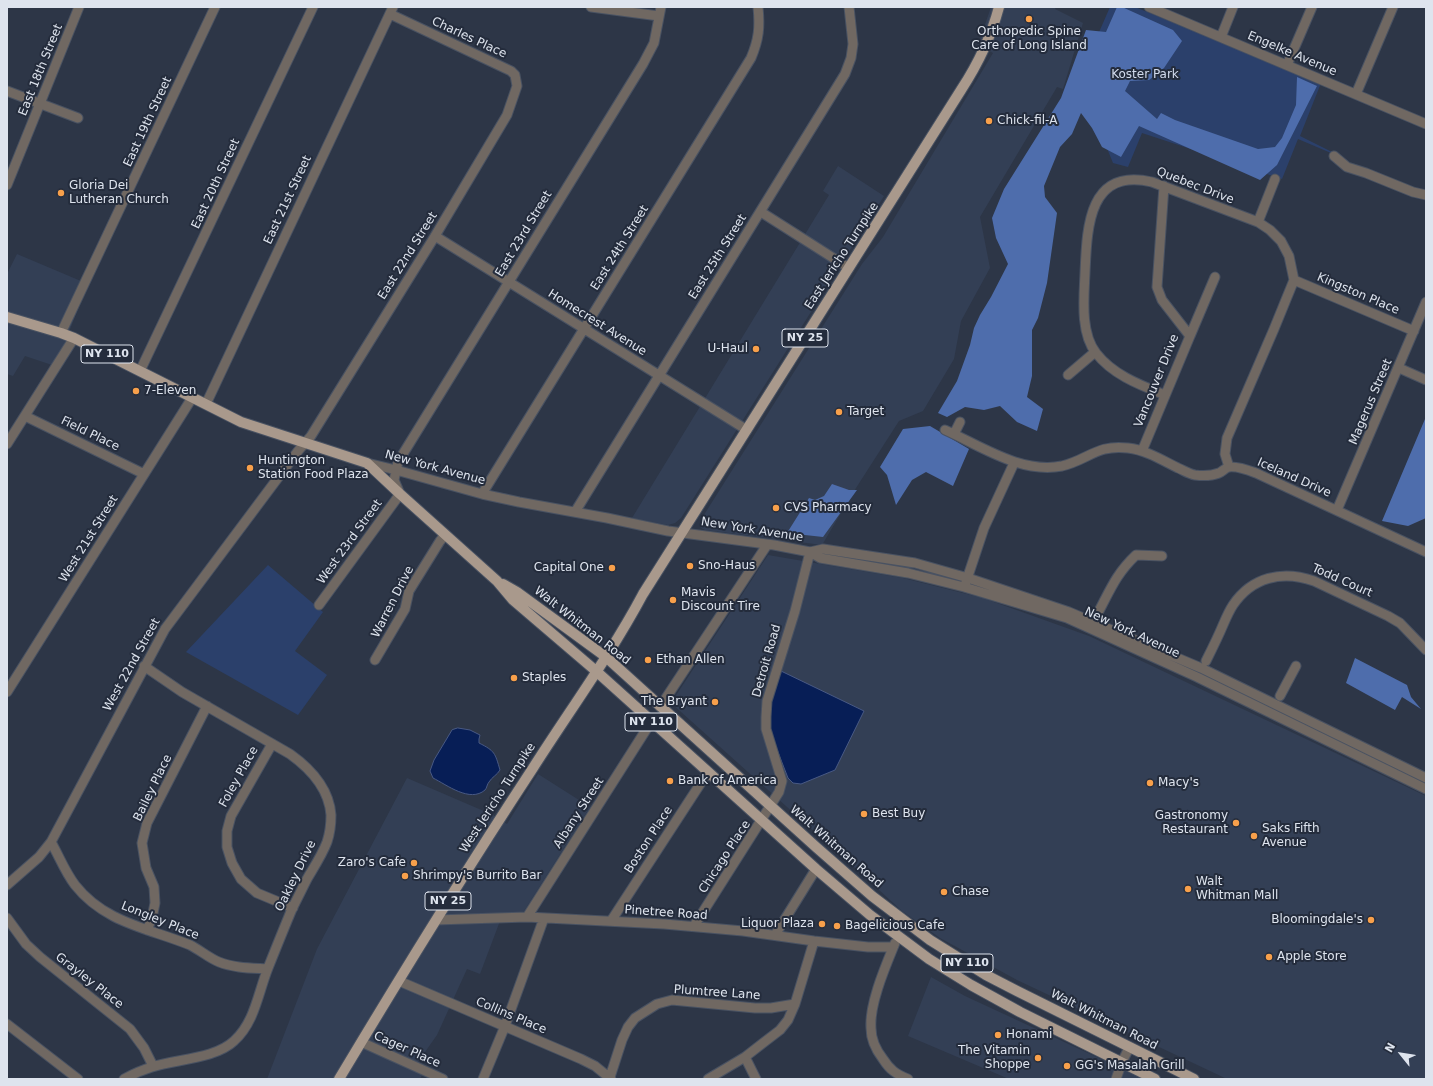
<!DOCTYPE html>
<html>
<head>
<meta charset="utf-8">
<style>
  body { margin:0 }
  #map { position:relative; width:1433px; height:1086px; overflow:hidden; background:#2d3647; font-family:"DejaVu Sans",sans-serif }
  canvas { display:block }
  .frame { position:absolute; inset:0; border:8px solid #dee4ee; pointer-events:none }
  .north { position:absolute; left:1381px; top:1034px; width:40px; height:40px; -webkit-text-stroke:3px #242c3c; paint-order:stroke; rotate:300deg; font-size:11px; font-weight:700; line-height:16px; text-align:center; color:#dee4ee }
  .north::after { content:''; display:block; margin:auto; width:14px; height:18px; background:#dee4ee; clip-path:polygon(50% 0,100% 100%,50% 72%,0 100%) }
</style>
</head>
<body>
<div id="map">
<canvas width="1433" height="1086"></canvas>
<div class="frame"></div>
<div class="north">N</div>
</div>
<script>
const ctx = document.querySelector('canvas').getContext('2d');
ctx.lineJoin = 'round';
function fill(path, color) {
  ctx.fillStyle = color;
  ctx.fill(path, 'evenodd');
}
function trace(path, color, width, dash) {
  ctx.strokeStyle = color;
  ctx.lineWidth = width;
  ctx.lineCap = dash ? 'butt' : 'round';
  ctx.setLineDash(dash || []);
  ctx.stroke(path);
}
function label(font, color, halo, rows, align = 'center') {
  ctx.font = font + ' "DejaVu Sans",sans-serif';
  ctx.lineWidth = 4;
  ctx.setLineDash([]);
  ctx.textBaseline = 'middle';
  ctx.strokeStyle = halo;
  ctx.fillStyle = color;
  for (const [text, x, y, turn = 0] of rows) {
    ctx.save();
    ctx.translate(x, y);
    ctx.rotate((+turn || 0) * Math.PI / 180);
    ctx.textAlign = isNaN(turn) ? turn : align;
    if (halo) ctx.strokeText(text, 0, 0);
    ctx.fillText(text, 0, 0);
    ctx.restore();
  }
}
const built = new Path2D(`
  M991 7H1056L1055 9 1083 23 1063 89 1057 87 980 217 990 268 961 321 954 359 923 411 899 421 856 488 822 545 705 530 701 528 700 524 702 518 862 264 883 237 993 53 978 45Z
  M838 166 884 196 681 518 675 523 668 525 632 518 829 195 823 191Z
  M17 254 88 284 63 347 52 365 25 356 13 376 7 374V274Z
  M768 555 903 578 983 598 1089 636 1426 796V1079H1227L1017 980 940 938 902 911 854 867 671 703Z
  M538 774 590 807 519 919 500 921 480 974 467 969 437 1035 418 1062 426 1067 420 1079H267L317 949 407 778 493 815 507 824Z
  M931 977 965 996 1144 1079H1009L908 1036Z`);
const green = new Path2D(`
  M1110 7H1135L1321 83 1300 136 1332 152 1331 153 1298 139 1282 179 1142 133 1128 167 1113 163 1084 92 1059 124Z
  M268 565 323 612 295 651 327 675 298 715 186 652Z`);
const forest = new Path2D(`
  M1117 7H1122L1173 30 1182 41 1164 68 1149 80 1130 81 1125 91 1157 119 1161 113 1175 120 1258 149 1275 147 1282 138 1296 105 1297 77 1317 86 1277 165 1260 180 1139 126 1121 157 1102 147 1092 128 1081 113 1072 134 1060 147 1044 186 1045 197 1057 213 1047 283 1038 318 1032 330V376L1027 397 1043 409 1037 431 1017 422 1000 406 984 410 965 407 947 417 938 413 957 381 970 345 974 328 980 315 991 297 1008 264 996 238 992 218 1004 189 1061 98 1086 30 1106 32Z
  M1425 419 1426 518 1408 526 1382 521Z
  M930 426 969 449 953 486 926 472 912 480 896 505 887 475 880 467 903 429Z
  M832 484 849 490H857L823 537 787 533 809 498 815 500 824 496Z
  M1355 658 1407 685 1411 697 1421 709 1402 697 1395 710 1346 683Z`);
const water = new Path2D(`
  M781 671 864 711 835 770 801 784 793 783 788 778 769 729 770 703Z
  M458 728 470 730 480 735 479 739V743C495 751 495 753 500 770 497 775 492 777 489 782 487 784 487 788 485 790 470 803 447 785 433 778L430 771 434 760 452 730Z`);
const minor = new Path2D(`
  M591 7 659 16
  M1149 7 1426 124
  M1221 37 1233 7
  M1287 65 1312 7
  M7 91 78 118
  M1356 94 1393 7
  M1334 156 1347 167 1366 173 1413 192 1426 195
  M7 185 79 7
  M761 212 849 268
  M1258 222 1275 179
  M435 236 747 430
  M1294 280 1414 331
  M61 333 215 7
  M1190 336 1215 277
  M1399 368 1426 380
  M140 371 313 7
  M1068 375 1095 352
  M1165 395C1140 385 1113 375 1096 353 1080 333 1084 297 1085 273 1087 228 1088 167 1152 182L1258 222 1270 230 1281 241 1289 256 1294 280 1274 329 1227 438 1225 454 1229 467
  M206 404 393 7
  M25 416 144 474
  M945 430C981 446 1021 474 1062 466 1088 460 1097 444 1128 448 1146 450 1162 460 1178 468 1183 470 1189 474 1195 475 1203 476 1211 476 1219 473 1222 472 1225 468 1229 467 1237 466 1248 470 1256 473L1426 552
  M954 434 960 422
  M7 444 74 338
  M1142 451 1190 336 1162 300 1157 287 1164 186
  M367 463 396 470 482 494 519 502 607 518 668 531 774 545 810 552 820 558 908 573 964 587 1067 618 1197 677 1426 789
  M482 494 751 58C759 39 760 27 758 7
  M1337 510 1426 302
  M575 512 845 74 851 58 853 44 849 7
  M810 552 823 549 915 563 968 578 1069 612 1201 668 1426 778
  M966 582 984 528 1014 463
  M319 605 400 494 394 480 398 462 643 64 654 43 661 7
  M1099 611C1111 588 1117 573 1136 555L1162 556
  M375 660 405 609 409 591 440 541 445 535
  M1206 661C1212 649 1218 637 1223 625 1226 618 1229 611 1233 605 1252 577 1282 570 1314 581L1388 616 1400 623 1426 650
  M7 692 192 398
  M1280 696 1296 666
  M660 707 767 545
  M272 744 231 816 227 831V847L232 863 241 879 257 893 293 908
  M51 842C59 856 65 872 75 885 105 923 148 928 190 945 200 950 209 958 219 962 234 968 251 968 267 969
  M7 885 39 857 51 842 165 629 298 451 311 436 435 236 507 115 517 86 515 75 511 71 390 14
  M527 917 651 722
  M7 918 26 944 40 957 130 1029 144 1048 153 1066
  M436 920 527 917 664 924 743 931 814 941 868 947H893
  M611 921 708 772
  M694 926 779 792 782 781 766 729V717L767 701 795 611 810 552
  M147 930 152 918 155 903 154 887 146 868 142 843 147 823 207 706
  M775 935 816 869
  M895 943C886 965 869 1004 871 1028 871 1039 876 1050 883 1059 890 1070 896 1074 908 1079
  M399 981 581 1059 595 1066 611 1079
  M7 1024 78 1079
  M361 1042 443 1079
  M745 1057 756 1079
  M610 1077 622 1040 628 1027 635 1018 657 1004 672 1000 755 1008H771L795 1004
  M124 1079C133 1074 142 1070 152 1067 176 1059 215 1059 234 1041 255 1022 258 993 268 968 276 948 284 928 292 909 297 899 302 889 307 879 314 867 322 855 327 842 330 833 331 824 331 815 329 788 311 769 290 754L182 692 144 666
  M483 1079 505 1026 544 918
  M708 1079 745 1057 763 1043 780 1030 788 1020 795 1004 814 941
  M1116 1079 1122 1062 1129 1048`);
const major = new Path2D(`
  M7 317 61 333 74 338 241 422 367 463 400 494 497 581 513 600 596 671 816 869 870 915 929 959 971 985 1020 1012 1155 1079
  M503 584 517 592 606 657 816 847 872 896 930 940 986 975 1017 991 1194 1079
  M339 1079C402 974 466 870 533 768 570 710 611 654 643 594L961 90C978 64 991 37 999 7`);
const markers = [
  [1029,19,4,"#f8a04b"],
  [989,121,4,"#f8a04b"],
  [61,193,4,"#f8a04b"],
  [756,349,4,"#f8a04b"],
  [136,391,4,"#f8a04b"],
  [839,412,4,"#f8a04b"],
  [250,468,4,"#f8a04b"],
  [776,508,4,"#f8a04b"],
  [690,566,4,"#f8a04b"],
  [612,568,4,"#f8a04b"],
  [673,600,4,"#f8a04b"],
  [648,660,4,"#f8a04b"],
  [514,678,4,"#f8a04b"],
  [715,702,4,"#f8a04b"],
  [670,781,4,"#f8a04b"],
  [1150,783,4,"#f8a04b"],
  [864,814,4,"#f8a04b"],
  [1236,823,4,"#f8a04b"],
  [1254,836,4,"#f8a04b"],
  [414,863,4,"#f8a04b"],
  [405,876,4,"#f8a04b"],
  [1188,889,4,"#f8a04b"],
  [944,892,4,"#f8a04b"],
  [1371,920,4,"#f8a04b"],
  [822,924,4,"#f8a04b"],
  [837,926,4,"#f8a04b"],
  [1269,957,4,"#f8a04b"],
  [998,1035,4,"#f8a04b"],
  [1038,1058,4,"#f8a04b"],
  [1067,1066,4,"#f8a04b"]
];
const shields = [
  [805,338,46],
  [107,354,52],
  [651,722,52],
  [448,901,46],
  [967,963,52]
];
const shieldNames = [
  ["NY 25",805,338],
  ["NY 110",107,354],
  ["NY 110",651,722],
  ["NY 25",448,901],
  ["NY 110",967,963]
];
const poiNames = [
  ["Orthopedic Spine",1029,32,"center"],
  ["Care of Long Island",1029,46,"center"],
  ["Chick-fil-A",997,121],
  ["Gloria Dei",69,186],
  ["Lutheran Church",69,200],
  ["U-Haul",748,349,"right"],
  ["7-Eleven",144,391],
  ["Target",847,412],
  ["Huntington",258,461],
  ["Station Food Plaza",258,475],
  ["CVS Pharmacy",784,508],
  ["Sno-Haus",698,566],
  ["Capital One",604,568,"right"],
  ["Mavis",681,593],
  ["Discount Tire",681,607],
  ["Ethan Allen",656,660],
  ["Staples",522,678],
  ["The Bryant",707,702,"right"],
  ["Bank of America",678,781],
  ["Macy's",1158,783],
  ["Best Buy",872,814],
  ["Gastronomy",1228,816,"right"],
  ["Restaurant",1228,830,"right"],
  ["Saks Fifth",1262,829],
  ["Avenue",1262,843],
  ["Zaro's Cafe",406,863,"right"],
  ["Shrimpy's Burrito Bar",413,876],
  ["Walt",1196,882],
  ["Whitman Mall",1196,896],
  ["Chase",952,892],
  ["Bloomingdale's",1363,920,"right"],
  ["Liquor Plaza",814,924,"right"],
  ["Bagelicious Cafe",845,926],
  ["Apple Store",1277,957],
  ["Honami",1006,1035],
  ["The Vitamin",1030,1051,"right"],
  ["Shoppe",1030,1065,"right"],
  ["GG's Masalah Grill",1075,1066]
];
const streetNames = [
  ["Charles Place",469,38,25],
  ["Engelke Avenue",1292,54,23],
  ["East 18th Street",41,70,-68],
  ["East 19th Street",148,122,-65],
  ["East 20th Street",216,184,-65],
  ["Quebec Drive",1195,186,21],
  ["East 21st Street",288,200,-65],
  ["East 23rd Street",524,234,-59],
  ["East 24th Street",620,248,-58],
  ["East 22nd Street",408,256,-58],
  ["East Jericho Turnpike",842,256,-57],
  ["East 25th Street",718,257,-58],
  ["Kingston Place",1358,294,23],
  ["Homecrest Avenue",597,323,32],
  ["Vancouver Drive",1157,381,-68],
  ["Magerus Street",1371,402,-67],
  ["Field Place",90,434,26],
  ["New York Avenue",435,468,15],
  ["Iceland Drive",1294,478,24],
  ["New York Avenue",752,530,9],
  ["West 21st Street",89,539,-58],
  ["West 23rd Street",350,542,-54],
  ["Todd Court",1342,581,24],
  ["Warren Drive",393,602,-63],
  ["Walt Whitman Road",582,626,38],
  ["New York Avenue",1132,633,25],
  ["Detroit Road",767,661,-74],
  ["West 22nd Street",132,665,-61],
  ["Foley Place",239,777,-61],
  ["Bailey Place",153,788,-64],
  ["West Jericho Turnpike",498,798,-57],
  ["Albany Street",579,813,-57],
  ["Boston Place",649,840,-57],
  ["Walt Whitman Road",836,847,41],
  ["Chicago Place",725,857,-57],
  ["Oakley Drive",296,876,-64],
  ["Pinetree Road",666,913,4],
  ["Longley Place",160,921,22],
  ["Grayley Place",89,981,38],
  ["Plumtree Lane",717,993,4],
  ["Collins Place",511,1016,23],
  ["Walt Whitman Road",1104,1020,27],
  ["Cager Place",407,1050,24]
];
const parkNames = [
  ["Koster Park",1145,75]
];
fill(built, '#333f55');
fill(green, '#2b406b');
fill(forest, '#4e6dac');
fill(water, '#071e56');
trace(water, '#485984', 1);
trace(minor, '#495262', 11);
trace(major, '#495262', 12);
trace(minor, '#706862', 9);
trace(major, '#a9998c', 10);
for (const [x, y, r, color] of markers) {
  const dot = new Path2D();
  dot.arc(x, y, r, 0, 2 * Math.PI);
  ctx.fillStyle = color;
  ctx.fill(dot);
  trace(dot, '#242c3c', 1.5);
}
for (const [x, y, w] of shields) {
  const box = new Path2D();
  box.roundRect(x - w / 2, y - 9, w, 18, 3);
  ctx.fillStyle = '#242c3c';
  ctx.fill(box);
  trace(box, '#dee4ee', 1);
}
label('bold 11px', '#dee4ee', null, shieldNames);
label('12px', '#dee4ee', '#242c3c', poiNames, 'left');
label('12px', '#dee4ee', '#242c3c', streetNames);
label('12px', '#d2dbed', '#242c3c', parkNames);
</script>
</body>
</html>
